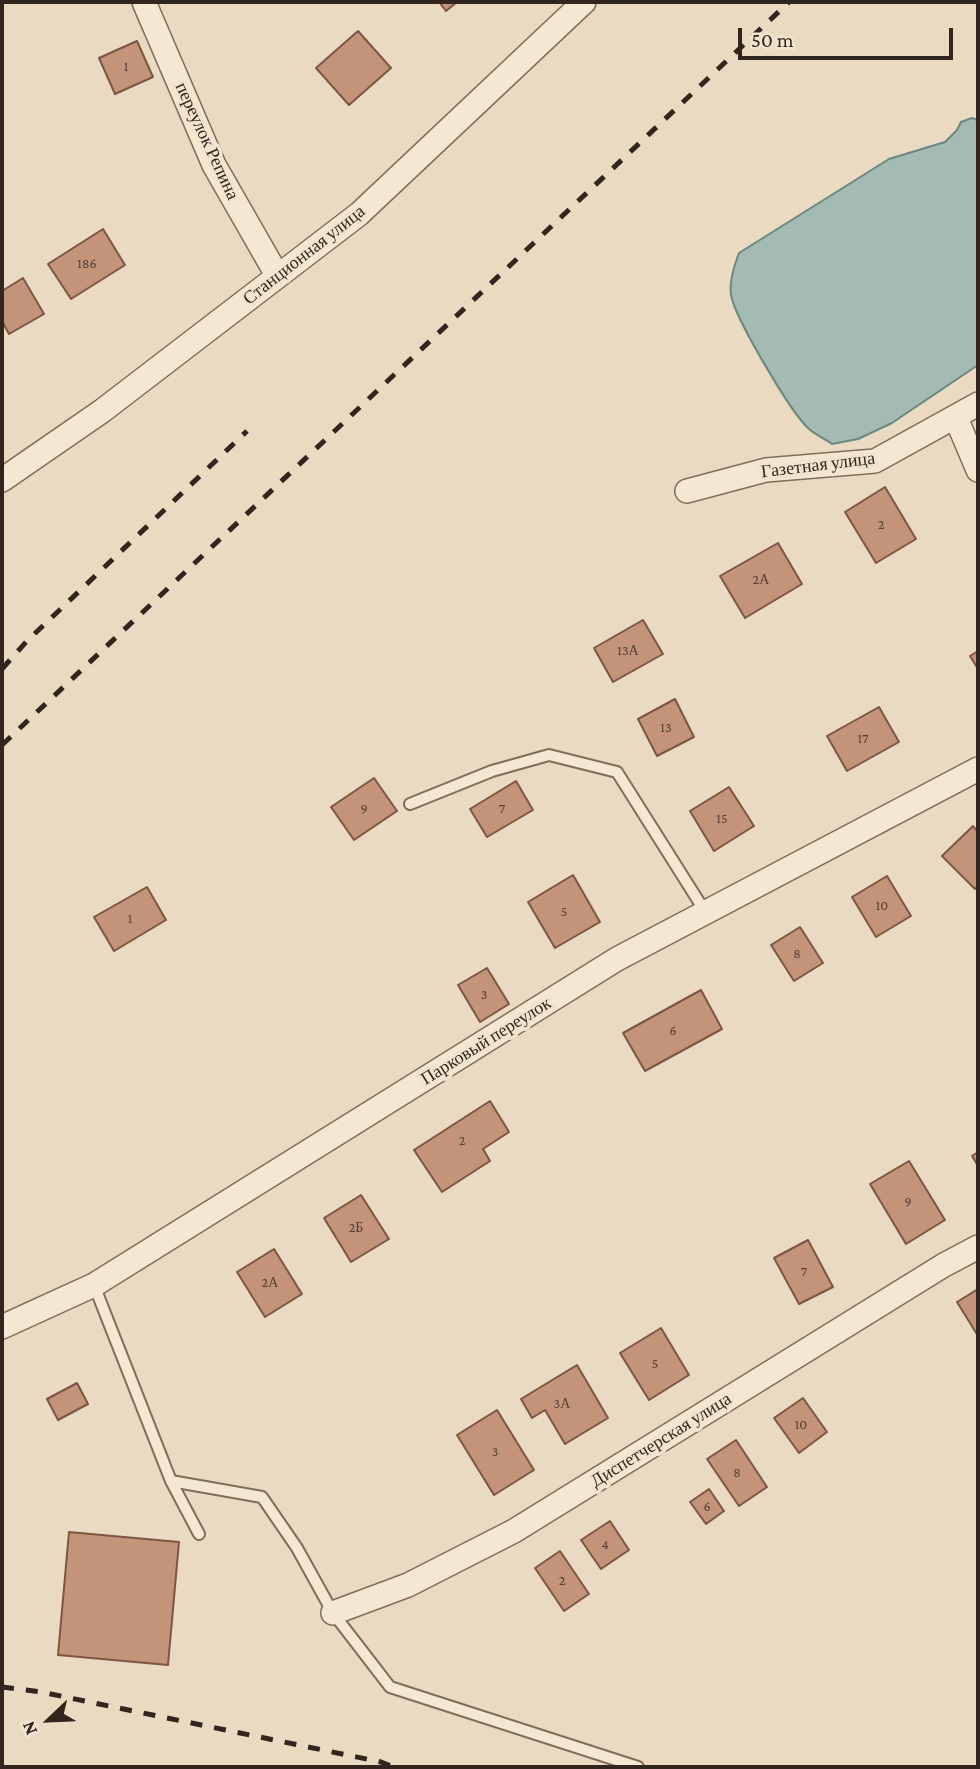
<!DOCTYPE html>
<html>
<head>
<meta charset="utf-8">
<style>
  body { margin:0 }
  #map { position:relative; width:980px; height:1769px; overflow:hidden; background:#e9dac1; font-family:"Crimson Pro",serif }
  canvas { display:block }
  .frame { position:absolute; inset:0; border:4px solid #31251d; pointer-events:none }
  .north { position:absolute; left:14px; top:1685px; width:70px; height:70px; -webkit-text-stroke:5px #f1e5cf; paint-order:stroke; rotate:247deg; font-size:19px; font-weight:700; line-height:28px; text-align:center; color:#31251d }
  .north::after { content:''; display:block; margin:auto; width:24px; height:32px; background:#31251d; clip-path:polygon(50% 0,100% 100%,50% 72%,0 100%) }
  .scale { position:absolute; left:738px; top:28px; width:215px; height:32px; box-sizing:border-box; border:4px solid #31251d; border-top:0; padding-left:9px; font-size:21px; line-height:24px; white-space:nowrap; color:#31251d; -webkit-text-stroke:5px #f1e5cf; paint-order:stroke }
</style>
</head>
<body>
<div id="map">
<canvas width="980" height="1769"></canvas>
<div class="frame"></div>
<div class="north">N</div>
<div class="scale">50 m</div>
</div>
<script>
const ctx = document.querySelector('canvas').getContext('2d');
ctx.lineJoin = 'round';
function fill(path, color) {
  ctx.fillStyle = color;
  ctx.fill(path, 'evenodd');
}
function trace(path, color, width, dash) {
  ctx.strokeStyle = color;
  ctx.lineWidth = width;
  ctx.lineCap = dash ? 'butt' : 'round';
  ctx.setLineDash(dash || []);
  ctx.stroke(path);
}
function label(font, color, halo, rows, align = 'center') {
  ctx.font = font + ' "Crimson Pro",serif';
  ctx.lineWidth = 7;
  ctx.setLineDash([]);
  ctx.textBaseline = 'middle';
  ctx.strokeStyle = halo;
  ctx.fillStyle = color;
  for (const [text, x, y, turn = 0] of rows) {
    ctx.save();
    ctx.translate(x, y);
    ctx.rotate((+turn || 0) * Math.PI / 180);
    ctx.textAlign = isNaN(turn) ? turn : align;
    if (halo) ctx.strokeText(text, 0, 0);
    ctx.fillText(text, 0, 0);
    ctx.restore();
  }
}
const water = new Path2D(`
  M972 118 978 120V365L892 423 858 439 832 444C825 439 816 435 809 429 791 413 735 318 731 295 729 281 734 266 739 253L889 159 945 142 957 130 961 122Z`);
const building = new Path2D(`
  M439 2H457L446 11Z
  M358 31 391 68 349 105 316 68Z
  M137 41 153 77 115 94 99 58Z
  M103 229 125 265 71 299 48 264Z
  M23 278 44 314 9 334 2 321V291Z
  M885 487 916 539 876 563 845 512Z
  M778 543 802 584 745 618 720 576Z
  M643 620 663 654 613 682 594 648Z
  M978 651V669L970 656Z
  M675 699 694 737 657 756 638 719Z
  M879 707 899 742 847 771 827 736Z
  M374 778 397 811 354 840 331 807Z
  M516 781 533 810 487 837 470 809Z
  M729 787 754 826 714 851 690 811Z
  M973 826 978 832V886L975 889 942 856Z
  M573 875 600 922 555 948 528 902Z
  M887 876 911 916 876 937 852 897Z
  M147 887 166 920 114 951 94 917Z
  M800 927 823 963 794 981 771 945Z
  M487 968 509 1004 480 1022 458 985Z
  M701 990 722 1029 645 1071 623 1033Z
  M490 1101 509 1132 483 1149 490 1161 442 1192 414 1150Z
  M978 1152V1166L972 1156Z
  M909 1161 945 1220 906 1244 870 1184Z
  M361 1195 389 1239 351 1262 324 1218Z
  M808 1240 833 1287 799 1304 774 1258Z
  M274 1249 302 1294 265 1317 237 1272Z
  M978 1289V1336L957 1302Z
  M661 1328 689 1375 649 1400 620 1353Z
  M577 1365 608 1418 565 1444 545 1410 532 1418 521 1399Z
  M77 1383 88 1404 58 1420 47 1399Z
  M803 1398 827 1432 799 1453 774 1418Z
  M497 1410 534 1470 494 1495 457 1435Z
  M736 1440 767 1487 739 1506 707 1459Z
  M709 1489 724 1511 706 1524 690 1502Z
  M610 1521 629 1550 601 1569 581 1540Z
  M69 1532 179 1542 168 1665 58 1655Z
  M560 1551 589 1594 564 1611 535 1568Z`);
const service = new Path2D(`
  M410 804 492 771 549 755 617 772 706 913
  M94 1285 171 1481 199 1534
  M171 1481 262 1497 297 1548 333 1613 390 1687 638 1767`);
const minor = new Path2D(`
  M144 2 214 165 277 275
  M956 418 978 470
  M2 480 102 411 359 214 584 2
  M687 491 766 470 875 461 978 404
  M2 1327 94 1285 617 959 978 769
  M333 1613 408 1585 514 1531 944 1265 978 1247`);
const rail = new Path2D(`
  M2 669 26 642 247 431
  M2 745 789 2
  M2 1687 41 1692 381 1762 393 1767`);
const numberNames = [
  ["1",126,67],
  ["186",87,264],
  ["2",881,525],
  ["2А",761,580],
  ["13А",628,651],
  ["13",666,728],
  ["17",863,739],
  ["9",364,809],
  ["7",502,809],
  ["15",722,819],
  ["10",882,906],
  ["5",564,912],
  ["1",130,919],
  ["8",797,954],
  ["3",484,995],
  ["6",673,1031],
  ["2",462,1141],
  ["9",908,1202],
  ["2Б",356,1228],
  ["7",804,1272],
  ["2А",270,1283],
  ["5",655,1364],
  ["3А",562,1404],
  ["10",801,1425],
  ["3",495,1452],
  ["8",737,1473],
  ["6",707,1507],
  ["4",605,1545],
  ["2",562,1581]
];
const streetNames = [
  ["переулок Репина",207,141,65],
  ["Станционная улица",304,255,-38],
  ["Газетная улица",818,465,-7],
  ["Парковый переулок",486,1041,-32],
  ["Диспетчерская улица",661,1440,-32]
];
fill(water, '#a3bbb2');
trace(water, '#6b887f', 2);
fill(building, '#c3937a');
trace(building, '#7d5543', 2);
trace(service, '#806c5a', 14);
trace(minor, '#806c5a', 26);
trace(service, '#f5e8d3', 10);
trace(minor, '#f5e8d3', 23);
trace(rail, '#31251d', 5, [12, 12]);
label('14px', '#564034', null, numberNames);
label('18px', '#31251d', '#f1e5cf', streetNames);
</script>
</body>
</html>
